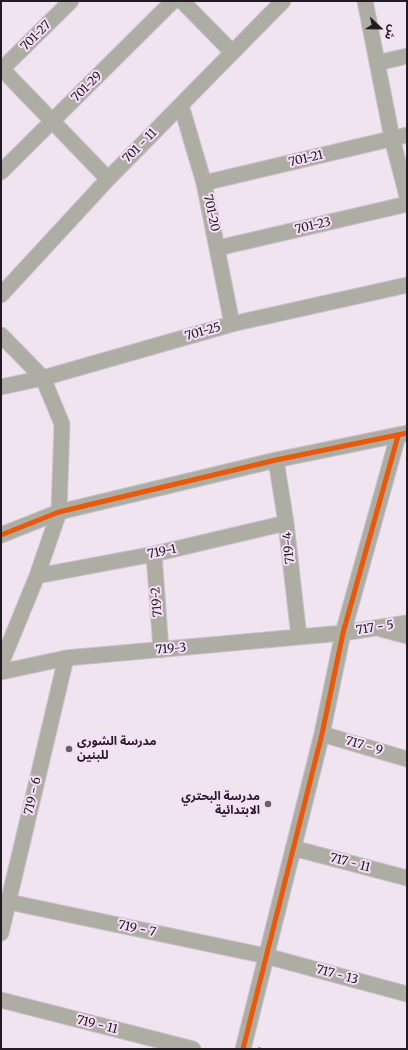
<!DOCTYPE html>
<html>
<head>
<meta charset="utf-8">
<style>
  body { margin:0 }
  #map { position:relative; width:408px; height:1050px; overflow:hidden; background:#f0e4f1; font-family:Merriweather,"Noto Sans Arabic",serif }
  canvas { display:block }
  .frame { position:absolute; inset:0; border:2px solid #231b23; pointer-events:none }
  .north { position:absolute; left:360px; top:8px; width:40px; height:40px; -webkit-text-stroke:3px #f5dff6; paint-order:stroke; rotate:112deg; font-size:11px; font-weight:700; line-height:16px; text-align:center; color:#231b23 }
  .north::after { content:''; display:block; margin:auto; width:14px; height:18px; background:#231b23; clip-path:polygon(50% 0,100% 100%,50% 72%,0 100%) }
</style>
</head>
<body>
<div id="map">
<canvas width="408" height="1050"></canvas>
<div class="frame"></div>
<div class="north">ش</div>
</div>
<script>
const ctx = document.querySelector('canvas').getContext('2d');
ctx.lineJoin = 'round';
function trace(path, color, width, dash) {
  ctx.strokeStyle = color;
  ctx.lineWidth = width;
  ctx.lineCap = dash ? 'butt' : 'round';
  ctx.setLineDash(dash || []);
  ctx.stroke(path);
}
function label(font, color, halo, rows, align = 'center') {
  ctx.font = font + ' Merriweather,"Noto Sans Arabic",serif';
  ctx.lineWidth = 4;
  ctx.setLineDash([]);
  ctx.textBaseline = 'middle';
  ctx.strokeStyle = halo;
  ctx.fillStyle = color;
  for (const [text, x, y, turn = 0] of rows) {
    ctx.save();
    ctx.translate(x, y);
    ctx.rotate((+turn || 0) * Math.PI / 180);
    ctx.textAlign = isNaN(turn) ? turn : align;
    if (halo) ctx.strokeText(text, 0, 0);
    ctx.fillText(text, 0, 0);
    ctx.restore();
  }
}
const path = new Path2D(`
  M258 1048 264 1049`);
const minor = new Path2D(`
  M182 1 232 52
  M365 1 392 138 407 196
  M377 63 407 56
  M1 68 108 179
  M1 70 71 1
  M181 105 204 183 232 324
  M1 172 173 1
  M204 183 407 135
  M218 248 407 204
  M1 295 108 179 283 1
  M1 335 43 378 62 424 59 512 37 576 1 664
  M1 387 43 378 232 324 407 285
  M276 460 286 523 299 637
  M1 535 59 512 276 460 407 433
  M154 554 161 650
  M37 576 154 554 286 523
  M381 629 407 636
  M1 672 66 658 343 633 407 623
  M322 734 407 759
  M293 848 407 878
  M9 902 266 956 407 994
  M1 933 66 658
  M1 1000 193 1049
  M243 1049 322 734 343 633 398 436`);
const cycleway = new Path2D(`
  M1 535 59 512 276 460 407 433
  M243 1049 322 734 343 633 398 436`);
const markers = [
  [69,749,4,"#6b616b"],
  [268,804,4,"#6b616b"]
];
const streetNames = [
  ["701-27",36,36,-45],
  ["701-29",87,87,-45],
  ["701 - 11",140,146,-45],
  ["701-21",306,159,-13],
  ["701-20",211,213,78],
  ["701-23",313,226,-13],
  ["701-25",203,332,-16],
  ["719-4",289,548,-96],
  ["719-1",162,552,-12],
  ["719-2",157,602,-95],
  ["717 - 5",375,628,-9],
  ["719-3",171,649,-5],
  ["717 - 9",364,746,16],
  ["719 - 6",33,796,-77],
  ["717 - 11",350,863,15],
  ["719 - 7",137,929,12],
  ["717 - 13",337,975,15],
  ["719 - 11",97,1025,14]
];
const poiNames = [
  ["مدرسة الشورى",77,742],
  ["للبنين",77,756],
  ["مدرسة البحتري",260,797,"right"],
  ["الابتدائية",260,811,"right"]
];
trace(minor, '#cac1cb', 17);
trace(path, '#a9a8a2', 2.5, [3, 3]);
trace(minor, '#aeada3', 15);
trace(cycleway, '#e8590c', 5);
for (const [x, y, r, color] of markers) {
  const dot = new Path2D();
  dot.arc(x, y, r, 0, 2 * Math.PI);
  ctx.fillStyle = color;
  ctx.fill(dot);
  trace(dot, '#f5dff6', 1.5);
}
label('12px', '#231b23', '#f5dff6', streetNames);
label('bold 12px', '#231b23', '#f5dff6', poiNames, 'left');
</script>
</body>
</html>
